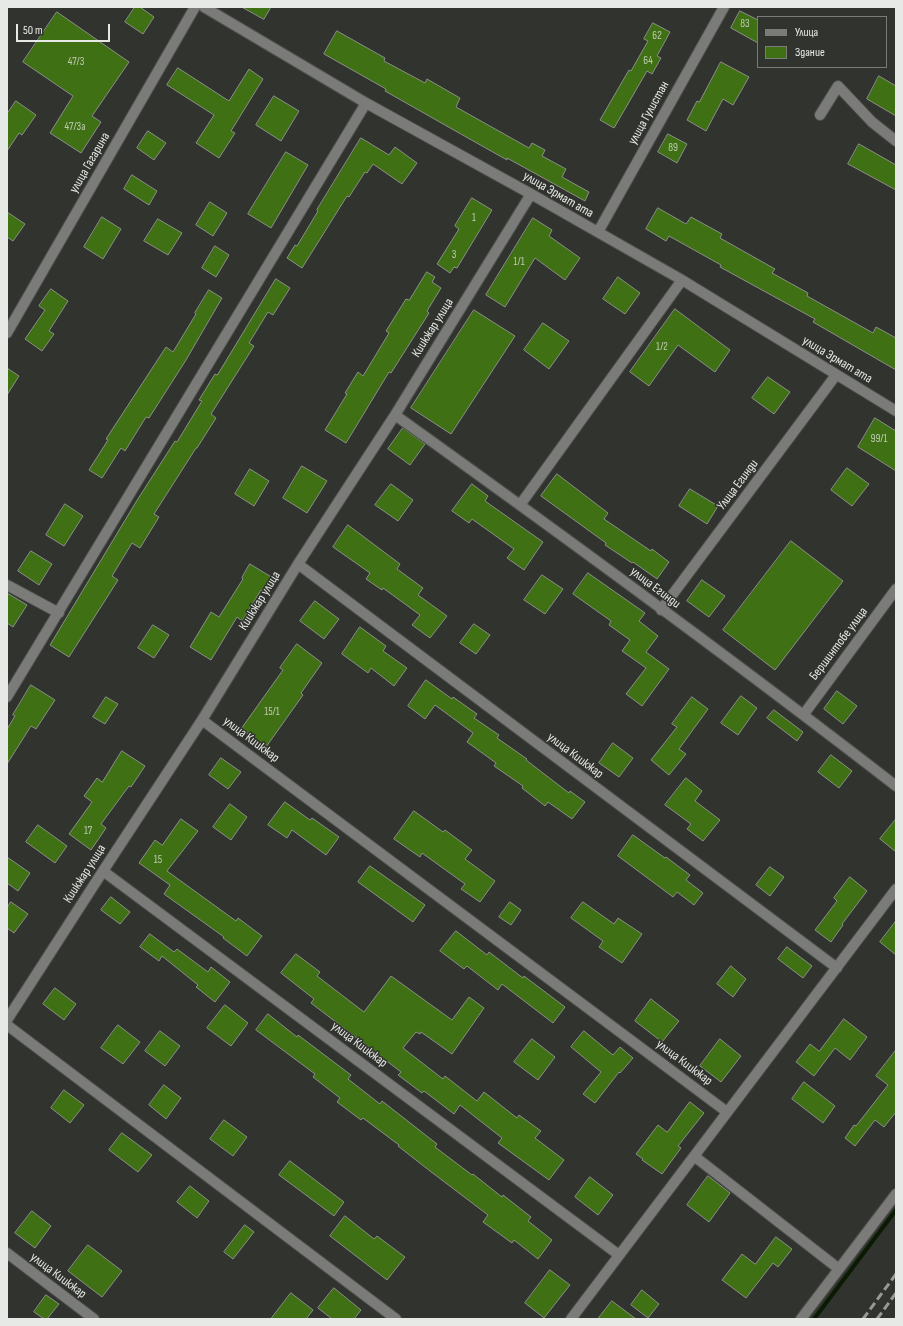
<!DOCTYPE html>
<html>
<head>
<meta charset="utf-8">
<style>
  body { margin:0 }
  #map { position:relative; width:903px; height:1326px; overflow:hidden; background:#30332e; font-family:"Sofia Sans Condensed",sans-serif }
  canvas { display:block }
  .frame { position:absolute; inset:0; border:8px solid #e7e9e6; pointer-events:none }
  .legend { position:absolute; left:757px; top:16px; width:130px; height:52px; box-sizing:border-box; background:#30332e; border:1px solid #797c78; margin:0; padding:5px 7px; list-style:none; font-size:12px; color:#e7e9e6 }
  .legend li { display:flex; align-items:center; gap:8px; height:20px }
  .legend b { width:20px; border:1px solid #797c78 }
  .scale { position:absolute; left:16px; top:24px; width:94px; height:18px; box-sizing:border-box; border:2px solid #e7e9e6; border-top:0; padding-left:5px; font-size:12px; line-height:14px; white-space:nowrap; color:#e7e9e6; -webkit-text-stroke:3px #30332e; paint-order:stroke }
</style>
</head>
<body>
<div id="map">
<canvas width="903" height="1326"></canvas>
<div class="frame"></div>
<ul class="legend">
<li><b style="height:5px;background:#7b7c7a"></b>Улица</li>
<li><b style="height:11px;background:#407014"></b>Здание</li>
</ul>
<div class="scale">50 m</div>
</div>
<script>
const ctx = document.querySelector('canvas').getContext('2d');
ctx.lineJoin = 'round';
function trace(path, color, width, dash) {
  ctx.strokeStyle = color;
  ctx.lineWidth = width;
  ctx.lineCap = dash ? 'butt' : 'round';
  ctx.setLineDash(dash || []);
  ctx.stroke(path);
}
function fill(path, color) {
  ctx.fillStyle = color;
  ctx.fill(path, 'evenodd');
}
function label(font, color, halo, rows, align = 'center') {
  ctx.font = font + ' "Sofia Sans Condensed",sans-serif';
  ctx.lineWidth = 3;
  ctx.setLineDash([]);
  ctx.textBaseline = 'middle';
  ctx.strokeStyle = halo;
  ctx.fillStyle = color;
  for (const [text, x, y, turn = 0] of rows) {
    ctx.save();
    ctx.translate(x, y);
    ctx.rotate((+turn || 0) * Math.PI / 180);
    ctx.textAlign = isNaN(turn) ? turn : align;
    if (halo) ctx.strokeText(text, 0, 0);
    ctx.fillText(text, 0, 0);
    ctx.restore();
  }
}
const stream = new Path2D(`
  M814 1319 896 1210`);
const building = new Path2D(`
  M135 7H140L154 17 143 34 125 22Z
  M242 7H271L264 19Z
  M740 11 758 20V43L731 28Z
  M57 12 129 62 92 116 101 122 81 153 50 133 73 96 23 62Z
  M653 23 670 32 657 56 661 58 652 74 647 71 614 128 600 120 629 70 631 71 648 41 644 39Z
  M337 31 385 58 384 61 425 83 427 79 460 98 456 107 529 148 532 143 545 150 542 156 566 169 562 177 589 192 585 201 507 158V160L452 129 385 91 386 89 324 54Z
  M721 62 749 77 733 105 723 99 706 131 687 120 697 101 699 102Z
  M178 68 229 101 249 69 263 79 231 131 235 133 219 158 196 143 214 115 167 85Z
  M879 76 896 86V116L867 99Z
  M274 96 299 111 281 141 256 125Z
  M16 101 36 115 22 135 19 133 7 151V114Z
  M148 131 166 143 154 160 137 148Z
  M668 134 687 144 677 163 658 152Z
  M361 138 389 155 395 147 417 163 402 184 373 164 367 173 365 172 349 197 347 196 302 268 287 258 295 245 297 246 318 211 317 210Z
  M859 144 896 165V190L848 164Z
  M286 152 308 165 271 228 248 214Z
  M132 175 157 191 149 205 124 189Z
  M472 198 492 210 457 268 454 267 450 273 437 264 459 229 455 226Z
  M210 202 227 213 213 236 196 225Z
  M658 208 686 224 691 217 722 234 720 238 775 269 772 273 808 293 807 296 873 333 876 327 896 338V370L813 322 815 319 720 267 721 265 669 236 666 241 646 229Z
  M7 212 25 224 13 241 7 237Z
  M102 217 121 229 103 259 84 247Z
  M533 218 552 230 549 236 580 258 565 280 535 258 505 307 486 295Z
  M158 219 182 233 168 255 144 241Z
  M215 246 229 255 216 277 202 268Z
  M427 272 435 277 432 282 441 288 427 311 429 313 391 373 389 372 346 443 325 430 347 394 345 393 358 372 363 376 389 333 386 331 406 299 409 300Z
  M618 277 640 293 625 314 603 299Z
  M276 279 290 288 273 315 268 312 249 343 254 346 211 414 216 418 197 448H196L154 514 159 517 140 548 132 543 112 576 118 580 69 657 50 645 136 502 175 441 177 442 202 401 199 400 215 374 217 375Z
  M51 289 68 301 49 331 54 334 42 351 25 339 45 310 39 306Z
  M209 290 222 298 186 360 149 418 146 417 125 451 121 448 102 478 89 470 108 440 106 439 166 347 173 352 196 314 195 313Z
  M675 309 730 350 715 372 678 345 649 386 630 372Z
  M474 310 515 336 451 434 411 408Z
  M543 323 569 341 549 369 524 350Z
  M7 368 19 376 7 395Z
  M768 377 790 392 774 414 752 398Z
  M875 418 896 431V471L858 447Z
  M403 428 425 444 410 465 388 449Z
  M302 466 327 481 307 513 283 498Z
  M847 468 869 484 852 506 831 490Z
  M250 469 269 481 254 506 235 494Z
  M557 474 608 513 604 519 651 551 652 549 669 562 657 579 633 562 632 563 605 545 606 543 541 496Z
  M391 484 413 500 398 521 375 505Z
  M472 484 488 496 485 501 543 542 524 570 507 558 514 549 472 519 469 523 452 511Z
  M690 489 718 506 707 524 679 506Z
  M65 504 83 516 64 546 46 535Z
  M348 525 400 564 397 569 423 588 418 595 447 616 430 638 412 625 420 615 383 588 382 590 366 579 370 573 333 547Z
  M791 541 843 581 775 670 723 630Z
  M31 551 52 564 39 585 18 571Z
  M250 564 273 578 264 592 261 590 242 621 237 617 211 660 190 647 211 612 219 617 243 579 242 578Z
  M588 573 645 613 639 621 658 636 646 652 669 669 642 706 626 694 646 668 622 651 630 640 609 625 611 621 573 594Z
  M542 575 563 589 545 614 524 600Z
  M702 580 725 596 709 617 687 601Z
  M7 593 27 605 13 627 7 623Z
  M315 601 339 619 324 639 300 621Z
  M474 624 490 635 476 654 460 643Z
  M153 625 169 635 154 658 138 648Z
  M360 627 386 646 383 651 407 668 394 686 371 668 368 673 342 654Z
  M297 644 322 663 301 693 303 695 266 747 241 729 283 670 280 668Z
  M426 680 452 699 453 697 477 714 474 718 499 735 497 738 527 759 526 760 569 793 570 791 585 802 572 819 548 802 545 806 522 788 523 786 494 766 496 763 467 742 473 733 435 705 425 719 408 706Z
  M31 685 55 700 36 729 31 726 7 764V729L15 716 13 715Z
  M837 691 857 706 843 724 824 709Z
  M741 696 757 708 738 735 721 723Z
  M106 697 118 704 105 724 93 717Z
  M692 697 708 709 679 749 686 754 669 775 651 760 677 727 672 724Z
  M774 710 803 732 797 741 767 718Z
  M613 743 633 758 619 777 599 763Z
  M122 751 145 766 131 787 129 786 101 824 106 828 91 850 69 834 92 802 84 796 97 778 102 782Z
  M831 755 852 771 839 788 818 772Z
  M221 758 241 772 228 789 209 775Z
  M686 778 702 791 695 801 720 820 703 841 687 829 691 824 665 805Z
  M285 802 310 820 312 818 339 837 326 855 292 830 287 838 268 825Z
  M230 804 247 817 231 840 213 827Z
  M414 811 443 832 445 830 472 850 465 859 495 881 480 902 461 889 465 884 422 853 420 857 394 839Z
  M181 819 198 831 167 871 236 921 238 918 262 936 247 956 223 938 224 937 164 894 170 885 139 863 155 840 162 845Z
  M896 819V852L880 839Z
  M38 825 67 846 55 863 26 842Z
  M633 835 665 858 666 857 690 875 686 880 703 893 694 905 677 892 673 897 618 856Z
  M7 857 30 873 18 891 7 883Z
  M370 866 425 905 413 922 358 882Z
  M770 867 784 877 770 896 756 885Z
  M850 877 867 891 842 924 843 925 831 942 815 930 837 901 834 898Z
  M111 897 130 912 120 924 101 910Z
  M11 902 28 914 14 933 7 928V908Z
  M510 902 521 910 511 925 499 917Z
  M583 902 614 924 618 918 642 934 622 963 599 947 603 941 571 918Z
  M896 921V955L880 942Z
  M456 931 487 955 489 952 523 978 524 976 565 1007 553 1023 502 984 498 990 467 966 464 969 440 951Z
  M150 934 174 952 177 949 208 972 211 967 230 982 215 1002 196 987 198 985 162 956 159 961 140 947Z
  M787 947 812 966 803 978 778 959Z
  M296 954 320 972 317 976 364 1012 391 976 452 1020 469 997 484 1008 452 1054 421 1032 420 1034 416 1032 403 1048 443 1079 445 1076 477 1101 484 1092 517 1118 519 1115 541 1131 535 1138 564 1160 549 1180 498 1143 502 1138 460 1105 454 1114 424 1091 422 1093 398 1075 401 1072 311 1003 314 999 281 973Z
  M731 966 746 979 733 997 717 984Z
  M55 988 76 1004 64 1020 43 1004Z
  M651 999 679 1021 662 1042 635 1021Z
  M225 1005 248 1023 231 1046 207 1028Z
  M268 1014 297 1037 298 1035 351 1075 348 1079 380 1104 382 1101 437 1144 435 1147 472 1175 473 1174 502 1197 503 1195 531 1217 528 1221 552 1240 538 1259 514 1240 512 1243 483 1222 488 1215 430 1171 398 1146 399 1145 363 1118 361 1120 337 1102 340 1098 313 1077 315 1074 256 1030Z
  M844 1019 867 1037 850 1060 835 1048 814 1076 796 1062 810 1044 819 1051Z
  M118 1025 140 1042 123 1064 101 1048Z
  M160 1031 180 1046 165 1066 145 1051Z
  M584 1031 613 1055 620 1047 633 1058 620 1073 619 1072 595 1103 583 1094 601 1072 571 1047Z
  M532 1039 555 1057 538 1080 514 1062Z
  M720 1039 741 1056 721 1082 700 1066Z
  M896 1050V1112L884 1127 875 1120 855 1146 845 1138 854 1125 856 1126 888 1085 876 1076Z
  M804 1082 835 1106 823 1123 792 1099Z
  M164 1085 181 1098 166 1119 149 1105Z
  M64 1090 84 1105 70 1123 51 1108Z
  M690 1102 704 1113 678 1146 681 1148 662 1174 642 1160 643 1159 636 1154 658 1125 667 1132Z
  M224 1120 247 1137 233 1156 210 1139Z
  M122 1133 152 1155 138 1172 109 1150Z
  M290 1161 344 1202 334 1216 279 1175Z
  M708 1176 730 1193 709 1222 687 1205Z
  M590 1177 613 1195 598 1215 575 1197Z
  M190 1186 209 1201 197 1218 177 1202Z
  M32 1211 51 1226 35 1248 15 1233Z
  M345 1216 374 1239 377 1236 405 1257 387 1280 330 1236Z
  M245 1225 254 1232 233 1259 224 1252Z
  M776 1237 792 1249 778 1267 773 1263 746 1298 722 1280 742 1254 755 1264Z
  M88 1245 122 1271 102 1297 68 1271Z
  M550 1270 570 1285 544 1318 525 1303Z
  M334 1288 361 1310 354 1319H332L318 1308Z
  M642 1290 659 1304 648 1318 631 1305Z
  M291 1293 313 1310 306 1319H271Z
  M46 1295 59 1304 47 1319H44L34 1312Z
  M612 1301 636 1319H598Z`);
const minor = new Path2D(`
  M204 7 366 103 531 194 682 280 896 411
  M820 115 838 86 872 122 896 141
  M598 232 724 7
  M7 333 195 7
  M395 415C564 536 732 659 896 786
  M520 505 682 280
  M298 564 837 968
  M7 585 59 613
  M661 610 836 375
  M7 697 366 103
  M804 714 896 589
  M202 720 727 1112
  M103 871 619 1255
  M7 1020 103 871 202 720 298 564 395 415 531 194
  M7 1025 396 1319
  M694 1156 839 1269
  M7 1253 94 1319
  M571 1319 896 889
  M801 1319 896 1194`);
const rail = new Path2D(`
  M863 1319 896 1274
  M877 1319 896 1293`);
const numberNames = [
  ["83",745,24],
  ["62",657,36],
  ["64",648,61],
  ["47/3",76,62],
  ["47/3а",75,127],
  ["89",673,148],
  ["1",474,218],
  ["3",454,255],
  ["1/1",519,262],
  ["1/2",662,347],
  ["99/1",879,439],
  ["15/1",272,712],
  ["17",88,831],
  ["15",158,860]
];
const streetNames = [
  ["улица Гулистан",649,113,-61],
  ["улица Гагарина",90,163,-60],
  ["улица Эрмат ата",558,195,30],
  ["Киикжар улица",433,328,-58],
  ["улица Эрмат ата",837,360,31],
  ["Улица Егинди",738,485,-53],
  ["улица Егинди",655,588,37],
  ["Киикжар улица",260,601,-58],
  ["Бершинтобе улица",839,644,-53],
  ["улица Киикжар",251,740,37],
  ["улица Киикжар",575,756,37],
  ["Киикжар улица",85,874,-57],
  ["улица Киикжар",359,1045,37],
  ["улица Киикжар",684,1063,37],
  ["улица Киикжар",58,1276,37]
];
trace(stream, '#0b1a02', 4);
fill(building, '#407014');
trace(building, '#8b8f89', 1);
trace(minor, '#4d504b', 12);
trace(minor, '#7b7c7a', 10);
trace(rail, '#979995', 3, [8, 4]);
label('11px', '#bdcbb2', null, numberNames);
label('13px', '#e7e9e6', '#30332e', streetNames);
</script>
</body>
</html>
